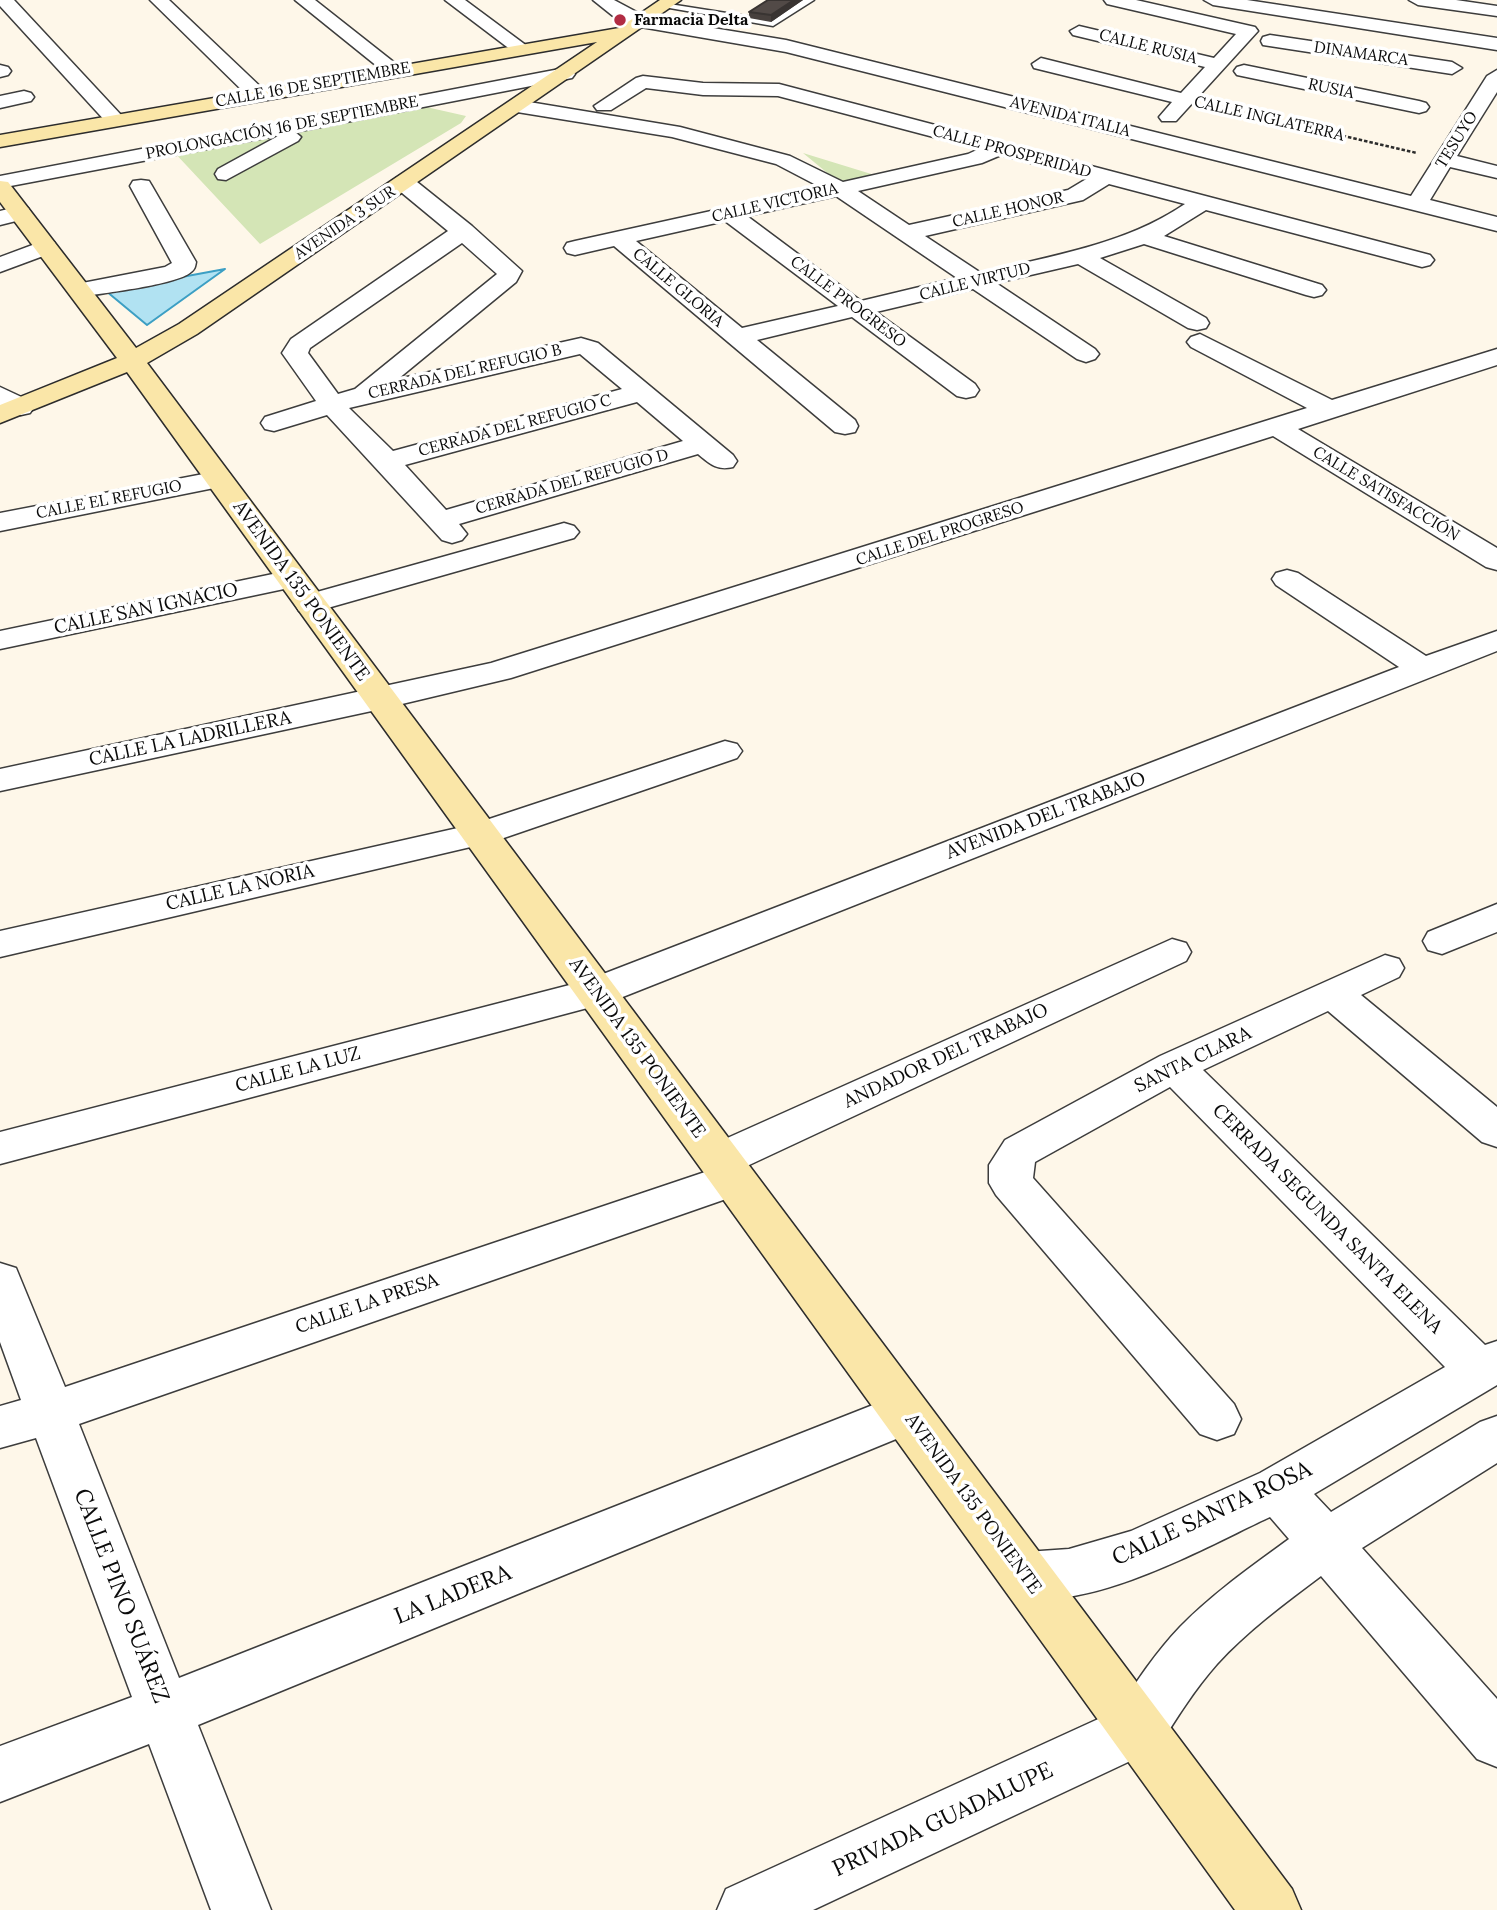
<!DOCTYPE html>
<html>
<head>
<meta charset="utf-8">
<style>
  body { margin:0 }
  canvas { display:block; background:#fef7e9 }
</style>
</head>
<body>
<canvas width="1497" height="1910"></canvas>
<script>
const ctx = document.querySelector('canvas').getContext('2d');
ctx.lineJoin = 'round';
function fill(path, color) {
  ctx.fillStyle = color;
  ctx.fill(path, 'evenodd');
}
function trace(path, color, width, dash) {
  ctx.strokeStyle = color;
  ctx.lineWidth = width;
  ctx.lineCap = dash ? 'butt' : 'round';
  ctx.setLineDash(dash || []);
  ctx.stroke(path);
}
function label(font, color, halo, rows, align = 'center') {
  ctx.font = font + ' Lora,serif';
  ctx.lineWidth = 7;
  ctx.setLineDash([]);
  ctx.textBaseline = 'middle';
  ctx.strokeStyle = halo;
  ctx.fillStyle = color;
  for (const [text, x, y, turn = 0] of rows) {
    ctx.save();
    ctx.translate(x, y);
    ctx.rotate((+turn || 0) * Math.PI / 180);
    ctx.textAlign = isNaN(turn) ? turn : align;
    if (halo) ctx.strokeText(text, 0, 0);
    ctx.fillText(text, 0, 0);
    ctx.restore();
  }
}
const green = new Path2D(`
  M413 104 466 116 461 123 260 244 172 150Z
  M803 153 881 177 842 185Z`);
const water = new Path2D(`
  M225 269 147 325 106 291Z`);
const path = new Path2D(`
  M1214 106 1417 153`);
const lane = new Path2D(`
  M802 0H814L773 26 658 6 663 3 771 20Z`);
const street = new Path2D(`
  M0 0H14L122 116 125 120 122 124H108L0 6Z
  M150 0H169L265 91 268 95 265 99H251Z
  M295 0H315L405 71 395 77 388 75Z
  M445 0H465L531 49 529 53H515Z
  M593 0H614L646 17 786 40 1411 196 1487 76 1497 70V92L1457 156 1497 166V178L1450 167 1430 200 1497 217V231L786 52 635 26 613 16Z
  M1104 0H1136L1255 27 1258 31 1176 121H1162L1159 117 1172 102 1034 68 1032 64 1041 58 1181 93 1205 67 1073 35 1070 31 1079 26 1214 58 1236 34 1107 4Z
  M1204 0H1247L1497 38V50L1213 5Z
  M1409 0H1456L1497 6V16L1418 5Z
  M1270 35 1452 62 1462 68 1452 74 1263 45 1261 41 1263 37Z
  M0 65 8 67 11 71 8 75 0 77Z
  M1244 65 1419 101 1426 103 1429 107 1426 111 1419 113 1237 75 1234 71 1237 67Z
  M565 68 572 70 575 74 572 78 295 132 301 137 298 141 226 180 218 179 215 174 218 169 280 135 0 188V176Z
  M643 76 703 83 779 84 1430 255 1434 260 1430 265 1422 267 1206 210 1164 236 1322 285 1326 290 1322 295 1314 297 1306 295 1144 244 1100 258 1206 318 1209 323 1206 328 1197 330 1188 328 1078 264 996 283 1095 349 1099 354 1095 359 1086 362 1077 359 973 289 876 312 975 384 979 390 975 396 966 398 957 396 852 317 757 340 855 420 858 426 855 432 845 434 835 432 614 246 575 255 567 253 564 248 567 243 575 241 820 187 776 164 672 137 517 112 510 110 507 106 510 102 517 100 680 127 790 156 843 182 968 154 979 149 778 96 703 95 646 88 611 110H597L594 106 636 78ZM1001 155 1088 178 1068 190 909 225 858 191 982 163ZM1109 184 1185 204C1125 245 1050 256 981 273L925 236 1083 200ZM836 196 957 278 861 301 747 216ZM725 221 838 306 742 328 636 241Z
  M24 91 31 93 34 97 31 101 0 108V96Z
  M404 177 412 178 472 226 522 271 516 282 398 379 581 338 598 343 733 455 737 461 733 467C717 471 710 464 698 454L459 524 467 534 462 540 452 543 442 540 327 415 274 431 265 429 261 423 265 417 316 401 282 353 291 339 448 231 396 188 393 183 396 178ZM462 243 497 274 355 389 338 394 308 353 310 348ZM580 354 622 389 393 451 349 408ZM637 402 683 441 446 510 405 465Z
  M141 180 149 181 152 186 196 262C195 267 195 269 191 272 177 285 102 293 80 297L72 295 68 290 72 285 165 267 172 263 130 186 133 181Z
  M20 206 28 208 31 213 28 218 0 225V211Z
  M46 240 54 242 57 247 54 252 0 272V257Z
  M1200 334 1332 400 1497 349V365L1298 429 1497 548V570L1486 567 1273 436 511 678 381 709 0 791V769L491 663 1307 408 1191 347 1187 342 1191 337Z
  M0 387 30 401 34 407 30 413 21 415 0 406Z
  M219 471 229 473 233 479 229 485 0 531V513Z
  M564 523 574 526 579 532 574 538 310 613 299 611 295 604 299 597Z
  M292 570 303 573 307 579 303 585 0 649V631Z
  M1287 570 1298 573 1426 656 1497 631V651L610 1002 0 1164V1132L585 981 1399 667 1276 585 1272 579 1276 573Z
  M725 741 737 744 742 751 737 758 492 842 0 957V931L471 825Z
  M1497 904V932L1442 954 1428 950 1423 941 1428 932Z
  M1172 939 1186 943 1191 952 1186 961 747 1166 756 1179 749 1191 79 1424 179 1678 906 1392 923 1398 930 1413 923 1428 198 1725 271 1910H211L149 1744 0 1802V1746L132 1697 36 1438 0 1448V1406L21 1400 0 1342V1263L16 1268 65 1387 705 1172 699 1160 705 1148Z
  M1385 955 1399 959 1404 968 1399 977 1361 995 1497 1107V1147L1482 1142 1328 1011 1203 1070 1485 1345 1497 1341V1385L1314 1494 1331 1512 1480 1422 1497 1416V1463L1362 1548 1497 1699V1767L1477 1759 1321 1576C1285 1603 1247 1631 1217 1664 1194 1690 1176 1719 1158 1748L813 1910H717L726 1889 1118 1710C1137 1681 1156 1652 1180 1627 1212 1594 1252 1566 1289 1539L1270 1517C1205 1547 1078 1620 1008 1593L1000 1576 1008 1559 1026 1552 1069 1549 1131 1531 1260 1473 1445 1367 1170 1087 1035 1162 1033 1178 1234 1404 1241 1419 1234 1434 1217 1440 1200 1434 996 1195 989 1183V1165L1005 1140 1160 1056Z`);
const secondary = new Path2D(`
  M660 0H681L197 334 147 363 1292 1889 1301 1910H1235L127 372 0 423V405L117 358 0 202V181L8 182 136 348 179 324 597 42 0 147V135L619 28Z`);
const wall = new Path2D(`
  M768 0H803L771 22 749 18V12Z`);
const shadedWall = new Path2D(`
  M794 0H803L771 22V15Z`);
const building = new Path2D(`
  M768 0H794L771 15 749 12Z`);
const markers = [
  [620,20,7,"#b12c43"]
];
const farPoinames = [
  ["Farmacia Delta",634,20]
];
const farStreetnames = [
  ["CALLE RUSIA",1148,47,14],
  ["DINAMARCA",1361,54,8],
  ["CALLE 16 DE SEPTIEMBRE",313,85,-10],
  ["RUSIA",1331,89,12],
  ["AVENIDA ITALIA",1070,117,14],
  ["CALLE INGLATERRA",1269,119,13],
  ["PROLONGACIÓN 16 DE SEPTIEMBRE",282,128,-11],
  ["TESUYO",1457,140,-58],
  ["CALLE PROSPERIDAD",1012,152,15],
  ["CALLE VICTORIA",775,203,-13],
  ["CALLE HONOR",1008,210,-13],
  ["AVENIDA 3 SUR",345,223,-34],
  ["CALLE VIRTUD",975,282,-14],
  ["CALLE GLORIA",678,288,40],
  ["CALLE PROGRESO",848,302,37],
  ["CERRADA DEL REFUGIO B",465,372,-13],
  ["CERRADA DEL REFUGIO C",515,426,-15],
  ["CERRADA DEL REFUGIO D",572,482,-16],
  ["CALLE SATISFACCIÓN",1386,494,31],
  ["CALLE EL REFUGIO",109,500,-11],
  ["CALLE DEL PROGRESO",940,534,-18]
];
const streetNames = [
  ["AVENIDA 135 PONIENTE",301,591,54],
  ["CALLE SAN IGNACIO",146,609,-12],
  ["CALLE LA LADRILLERA",190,739,-12],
  ["AVENIDA DEL TRABAJO",1046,816,-21],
  ["CALLE LA NORIA",240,888,-13],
  ["AVENIDA 135 PONIENTE",637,1048,54],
  ["ANDADOR DEL TRABAJO",946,1056,-25],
  ["SANTA CLARA",1193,1060,-26],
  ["CALLE LA LUZ",298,1070,-15],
  ["CERRADA SEGUNDA SANTA ELENA",1327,1219,45],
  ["CALLE LA PRESA",367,1304,-19],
  ["AVENIDA 135 PONIENTE",973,1504,54]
];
const nearStreetnames = [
  ["CALLE SANTA ROSA",1212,1514,-25],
  ["LA LADERA",453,1595,-22],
  ["CALLE PINO SUÁREZ",121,1596,69],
  ["PRIVADA GUADALUPE",943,1820,-25]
];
fill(green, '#d4e5b6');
fill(water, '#b1e2f2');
trace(water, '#3c9fc4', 2);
trace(lane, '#3d3d3d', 3);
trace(street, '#3d3d3d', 3);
trace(secondary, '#2c2c2c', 3);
trace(path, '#2c2c2c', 2.5, [3.5, 2]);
fill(lane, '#fff');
fill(street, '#fff');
fill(secondary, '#fae6a8');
fill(wall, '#47403d');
fill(shadedWall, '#393432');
fill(building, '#524a47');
trace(building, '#393432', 2);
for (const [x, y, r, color] of markers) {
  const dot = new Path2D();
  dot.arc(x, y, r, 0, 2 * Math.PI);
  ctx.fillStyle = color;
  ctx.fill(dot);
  trace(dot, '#fff', 2.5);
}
label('bold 16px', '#0a0a0a', '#fff', farPoinames, 'left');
label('16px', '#0a0a0a', '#fff', farStreetnames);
label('19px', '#0a0a0a', '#fff', streetNames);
label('23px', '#0a0a0a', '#fff', nearStreetnames);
</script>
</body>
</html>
